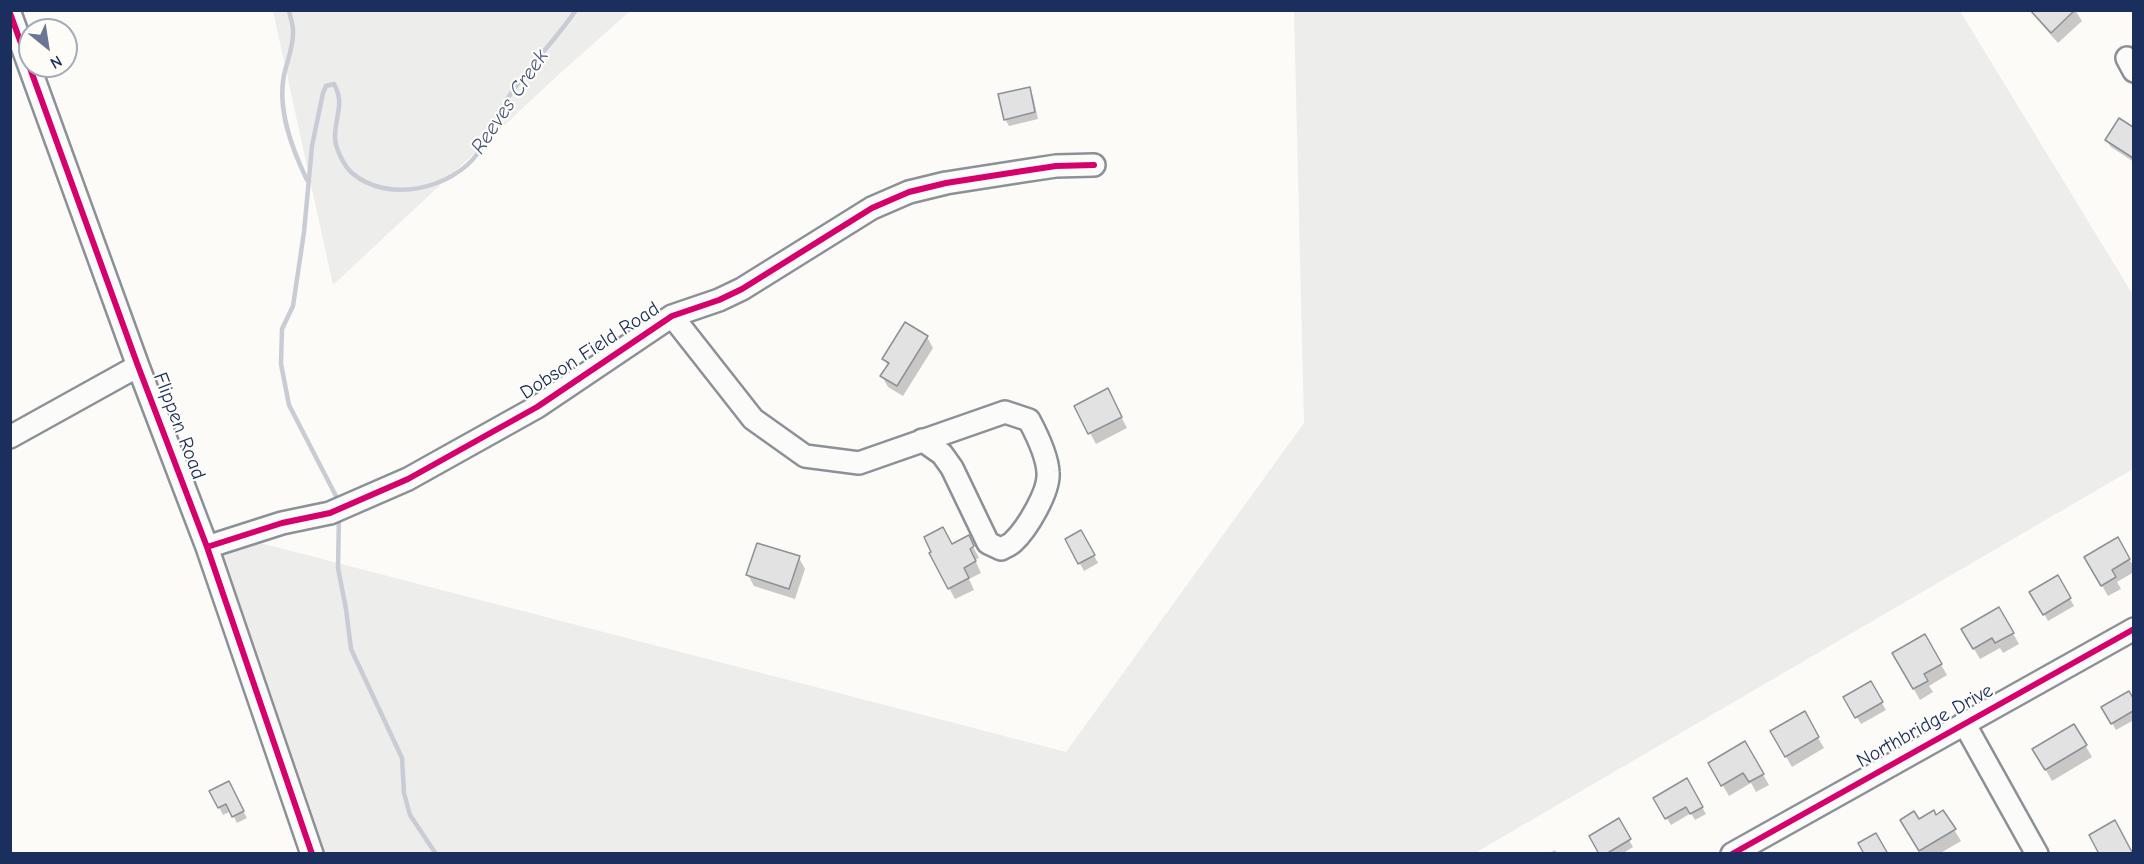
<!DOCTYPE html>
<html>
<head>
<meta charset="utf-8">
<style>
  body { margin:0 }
  #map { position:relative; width:2144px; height:864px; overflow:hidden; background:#fcfbf8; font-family:"Comic Neue",sans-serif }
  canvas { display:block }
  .frame { position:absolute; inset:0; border:12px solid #1b2f5e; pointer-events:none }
  .north { position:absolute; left:18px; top:18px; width:60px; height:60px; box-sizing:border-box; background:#fdfcf7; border:2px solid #a3aaba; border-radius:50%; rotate:150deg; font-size:16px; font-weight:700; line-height:24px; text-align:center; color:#1b2f5e }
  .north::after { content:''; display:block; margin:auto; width:21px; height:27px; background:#6a7694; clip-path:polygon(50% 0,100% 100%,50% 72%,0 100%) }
</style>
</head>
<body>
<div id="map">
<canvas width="2144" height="864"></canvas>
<div class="frame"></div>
<div class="north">N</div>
</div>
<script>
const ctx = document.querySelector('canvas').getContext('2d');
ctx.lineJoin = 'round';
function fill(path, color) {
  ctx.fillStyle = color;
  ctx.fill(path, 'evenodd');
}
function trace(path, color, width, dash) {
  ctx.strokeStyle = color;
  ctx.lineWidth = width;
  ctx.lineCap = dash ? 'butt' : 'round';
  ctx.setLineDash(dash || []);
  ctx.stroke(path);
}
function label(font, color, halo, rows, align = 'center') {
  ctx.font = font + ' "Comic Neue",sans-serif';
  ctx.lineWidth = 4.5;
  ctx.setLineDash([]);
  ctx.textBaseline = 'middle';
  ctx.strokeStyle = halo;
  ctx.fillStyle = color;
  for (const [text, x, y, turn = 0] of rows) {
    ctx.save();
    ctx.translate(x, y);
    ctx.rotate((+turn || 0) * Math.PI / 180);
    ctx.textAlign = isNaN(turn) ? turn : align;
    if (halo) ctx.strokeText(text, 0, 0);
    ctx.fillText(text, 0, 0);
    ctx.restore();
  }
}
const green = new Path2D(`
  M273 11V10L630 11 556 77 333 285Z
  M1294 11H1960L2133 295V469L1475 853H314L195 526 1066 752 1304 423Z`);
const shadow = new Path2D(`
  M2029 10H2075L2082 21 2058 43Z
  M1029 89 1033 96 1038 119 1009 126 1005 119Z
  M2119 120 2134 129V162L2111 147 2106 140Z
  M927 337 933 348 903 396 888 387 882 376 888 366 884 359Z
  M1113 401 1127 428 1096 444 1076 407Z
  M1081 532 1098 563 1084 571 1067 539Z
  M968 537 979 558 975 560 981 573 969 579 974 590 955 599 949 588 952 545Z
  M2117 539 2134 567V572L2117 582 2121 589 2108 596 2086 557Z
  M799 558 805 569 795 599 754 586 748 575Z
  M2058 577 2074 606 2048 621 2032 592Z
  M1999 609 2019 644 2003 653 2000 648 1980 659 1963 630Z
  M1924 636 1947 675 1929 686 1933 692 1920 700 1894 654Z
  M1870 683 1886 710 1861 724 1845 697Z
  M2129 693 2134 701V720L2116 730 2103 708Z
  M1804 714 1824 748 1792 767 1772 732Z
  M2074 726 2092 757 2052 781 2034 749Z
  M1745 743 1769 785 1756 792 1751 783 1729 796 1710 763Z
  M1686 780 1706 814 1695 820 1691 813 1671 825 1655 798Z
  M228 783 247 818 237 823 231 811 223 815 211 792Z
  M1943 812 1961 841 1939 854H1922L1902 820 1919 821 1936 817Z
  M1618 820 1633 847 1622 854H1601Z
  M1555 850 1557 854H1548Z`);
const stream = new Path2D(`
  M289 10C290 18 294 26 293 34 293 48 287 61 284 75 277 110 292 149 307 180
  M337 504 336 496 289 405 281 364 282 329 293 306 304 232 312 146 323 93 326 86 334 84C345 103 335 117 335 137 335 148 344 166 352 173 388 204 452 189 478 153 491 134 499 109 514 89 533 62 557 38 576 10
  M339 515 338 568 346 609 351 649 402 758 404 793 410 815 436 854`);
const building = new Path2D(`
  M2030 10H2075L2051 33Z
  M1030 87 1035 112 1004 120 998 94Z
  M2119 118 2133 127V158L2105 140Z
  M905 322 928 336 897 386 880 376 889 363 882 359Z
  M1108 388 1122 417 1088 434 1074 406Z
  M943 527 952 544 969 535 974 546 970 549 976 561 964 568 969 578 948 589 929 553 931 552 924 537Z
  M1081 530 1095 555 1078 564 1065 539Z
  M2118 537 2130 559 2112 570 2116 577 2101 586 2084 557Z
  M757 543 800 556 789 589 746 575Z
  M2058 575 2071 598 2043 615 2029 592Z
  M1999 607 2014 633 1995 643 1992 638 1973 649 1961 629Z
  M1925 634 1942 664 1924 674 1928 681 1913 689 1892 653Z
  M1871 681 1883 702 1855 718 1843 697Z
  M2129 691 2133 698V711L2111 724 2101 707Z
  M1805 711 1819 737 1785 757 1770 731Z
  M2074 724 2087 745 2045 770 2032 749Z
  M1745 741 1764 774 1749 782 1743 773 1721 786 1708 763Z
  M1687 778 1703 807 1690 814 1686 807 1665 819 1653 798Z
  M229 781 244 811 232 817 226 804 218 808 209 791Z
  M1934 810 1936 815 1943 810 1956 829 1919 851 1900 820 1914 811 1919 819Z
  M1619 818 1631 839 1606 854H1599L1589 836Z
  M2115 820 2133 854H2099L2089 835Z
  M1876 833 1888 854H1864L1858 843Z`);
const minor = new Path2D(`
  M10 13 138 366 207 547 312 854
  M2127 58 2134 71
  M672 316 753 419 805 456 859 463 1005 412 1029 420C1037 435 1047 455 1048 472 1050 491 1027 529 1013 542 1010 545 1005 547 1001 549L988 543 952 468 942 454 922 440
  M10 437 138 366
  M207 547 282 523 330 513 408 479 537 407 672 316 719 300 742 289 872 208 909 192 946 183 1023 171 1056 166 1094 165
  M1964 723 2037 854
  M1732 854 2134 629`);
const cycleway = new Path2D(`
  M10 13 138 366 207 547 312 854
  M207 547 282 523 330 513 408 479 537 407 672 316 719 300 742 289 872 208 909 192 946 183 1023 171 1056 166 1094 165
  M1732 854 2134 629`);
const streetNames = [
  ["Dobson Field Road",590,351,-33],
  ["Flippen Road",179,426,69],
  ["Northbridge Drive",1925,726,-29]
];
const waterNames = [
  ["Reeves Creek",510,102,-56]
];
fill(green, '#ededec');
fill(shadow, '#0003');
trace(stream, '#c9ccd4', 4.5);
fill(building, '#e2e2e2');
trace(building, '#8c9097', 1.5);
trace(minor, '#8c9097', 26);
trace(minor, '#fbfbf9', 21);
trace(cycleway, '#d6006c', 6);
label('20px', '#1b2f5e', '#fdfcf7', streetNames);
label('italic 21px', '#49587d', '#fdfcf7', waterNames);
</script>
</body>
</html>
